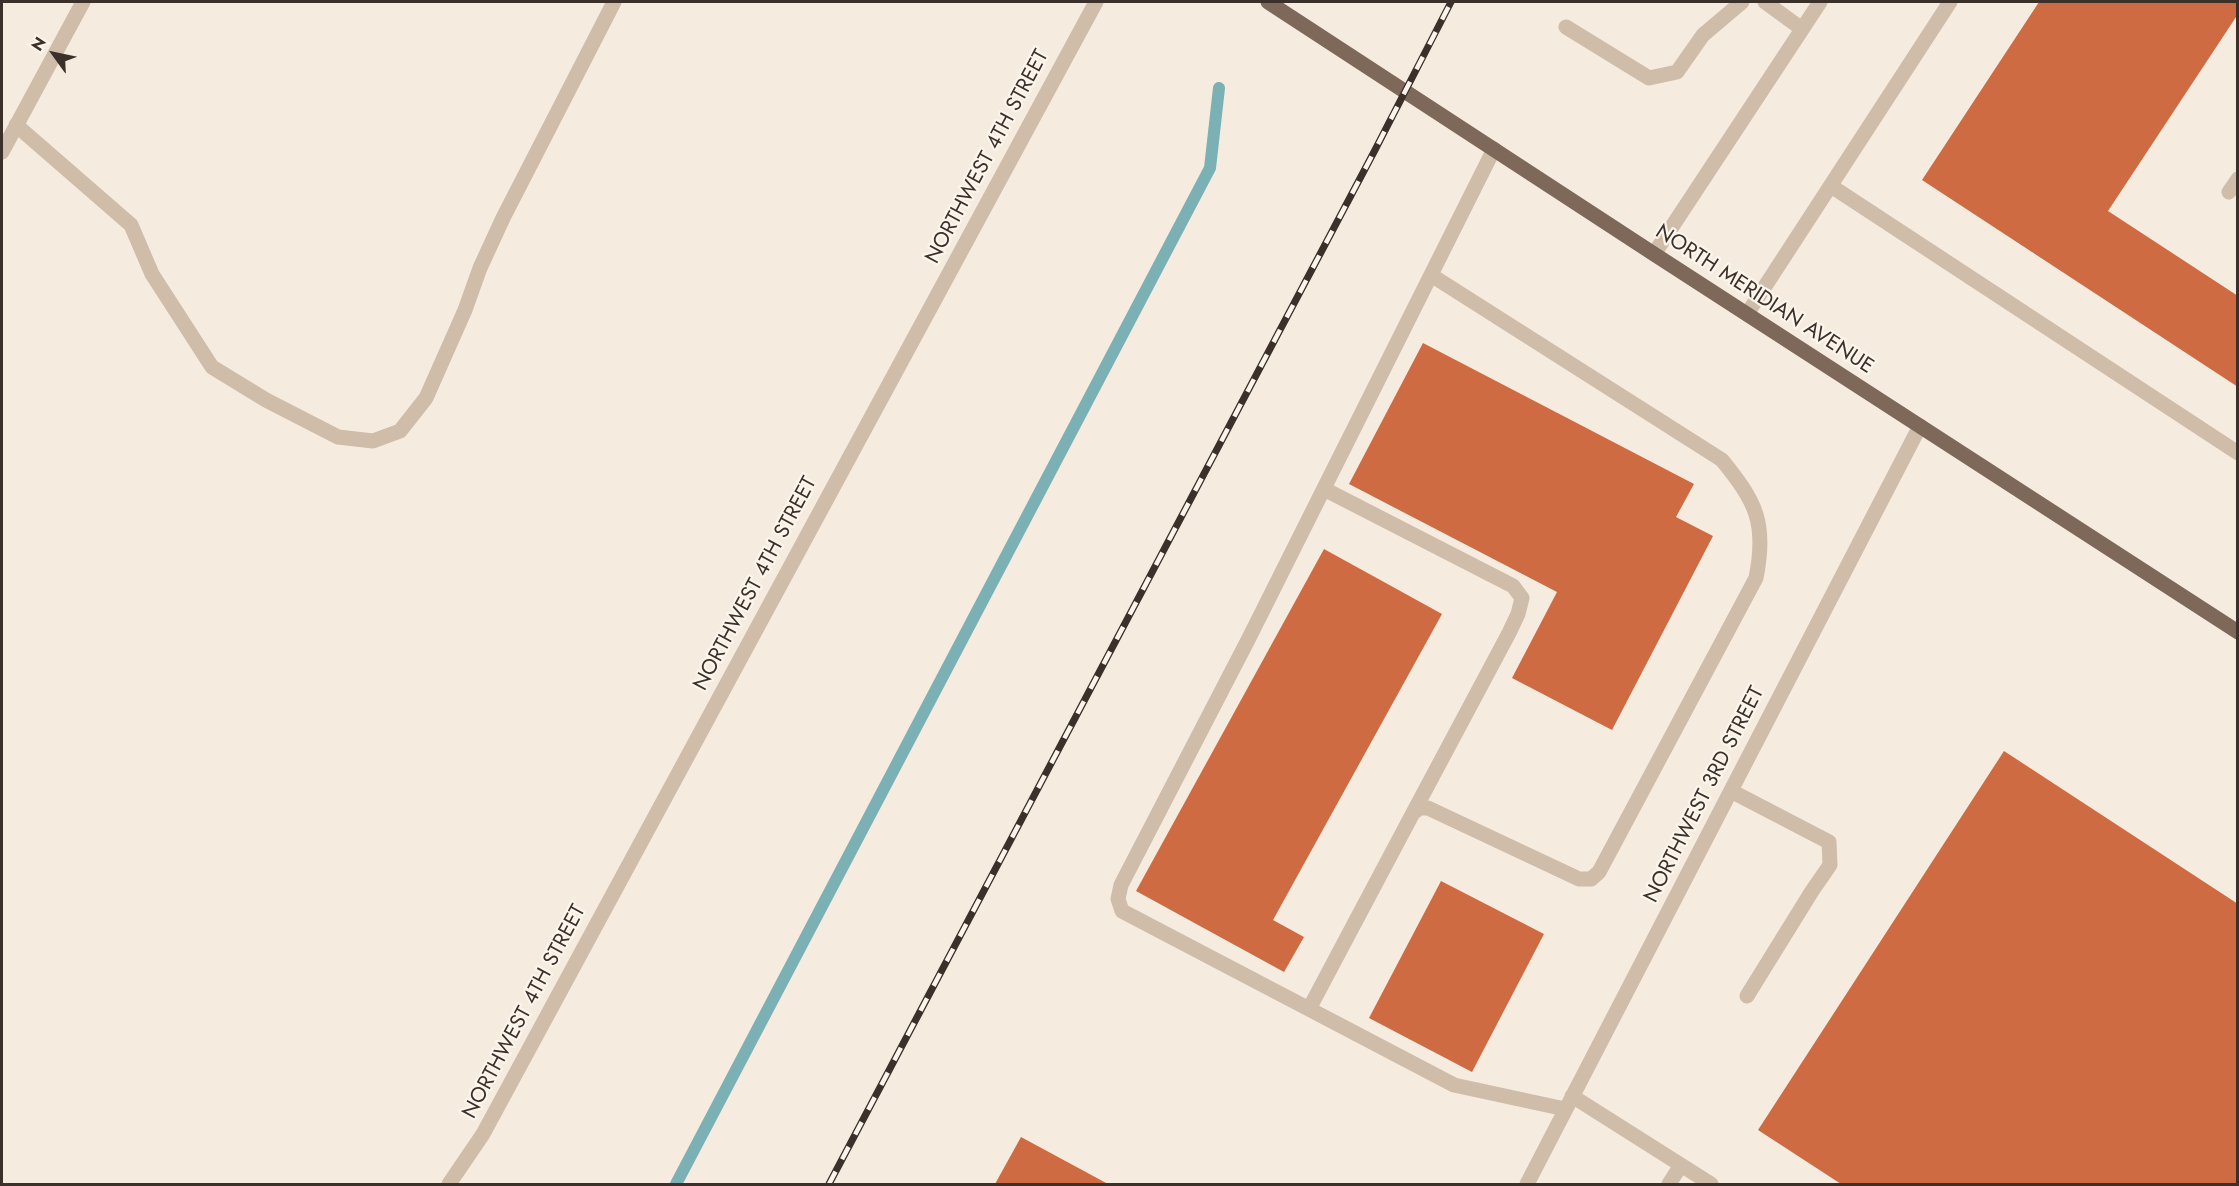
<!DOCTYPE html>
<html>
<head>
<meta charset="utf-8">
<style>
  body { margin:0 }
  #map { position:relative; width:2239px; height:1186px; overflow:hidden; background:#f5ecdf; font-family:Jost,sans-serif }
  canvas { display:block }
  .frame { position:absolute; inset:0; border:3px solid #3b302a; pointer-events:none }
  .north { position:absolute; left:24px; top:24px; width:60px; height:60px; -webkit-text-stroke:4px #fcf5ec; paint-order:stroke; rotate:303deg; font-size:16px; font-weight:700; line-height:24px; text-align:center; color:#3b302a }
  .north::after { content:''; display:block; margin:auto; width:21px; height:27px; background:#3b302a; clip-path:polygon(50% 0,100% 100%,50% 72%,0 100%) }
</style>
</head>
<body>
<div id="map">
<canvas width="2239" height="1186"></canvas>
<div class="frame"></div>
<div class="north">N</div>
</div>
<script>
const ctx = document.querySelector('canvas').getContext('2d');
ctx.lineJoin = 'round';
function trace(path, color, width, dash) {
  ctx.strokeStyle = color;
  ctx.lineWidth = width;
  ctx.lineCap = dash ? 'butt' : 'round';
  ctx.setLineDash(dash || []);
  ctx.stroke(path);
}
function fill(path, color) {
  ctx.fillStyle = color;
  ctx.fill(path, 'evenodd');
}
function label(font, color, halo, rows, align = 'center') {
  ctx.font = font + ' Jost,sans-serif';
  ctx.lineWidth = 4.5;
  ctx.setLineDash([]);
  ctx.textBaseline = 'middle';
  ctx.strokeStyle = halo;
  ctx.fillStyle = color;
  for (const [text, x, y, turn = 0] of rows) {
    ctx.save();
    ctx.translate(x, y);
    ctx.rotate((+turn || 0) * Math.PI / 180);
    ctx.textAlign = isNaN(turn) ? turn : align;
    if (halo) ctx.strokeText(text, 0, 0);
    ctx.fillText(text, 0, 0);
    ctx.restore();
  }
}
const stream = new Path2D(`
  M676 1184 1210 168 1219 88`);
const building = new Path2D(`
  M2039 2H2238V14L2108 211 2238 296V387L1922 180Z
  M1423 343 1694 484 1676 517 1713 536 1612 730 1512 678 1557 592 1349 484Z
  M1324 549 1442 614 1273 920 1304 937 1284 972 1136 891Z
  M2004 751 2238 904V1184H1841L1758 1130Z
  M1441 881 1544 934 1472 1072 1369 1018Z
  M1021 1137 1108 1184H995Z`);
const minor = new Path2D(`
  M1765 2 1802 29
  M1566 27 1649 78 1677 72 1703 35 1742 2
  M16 125 131 225 152 274 212 367 266 400 338 437 373 441 400 431 426 398 465 310 480 268 503 218 614 2
  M1494 149 1249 638 1121 885 1118 899 1122 911 1454 1085 1565 1109
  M2 152 83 2
  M1831 186 2238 453
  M2229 192 2238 179
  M1654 254 1820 2
  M1747 314 1950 2
  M1324 489 1513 586 1522 598 1518 614 1509 633 1413 813
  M1731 791 1829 842 1830 865 1812 891 1747 996
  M1309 1009 1413 813 1420 808H1428L1579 879H1591L1599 872 1756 578C1767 523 1756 502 1722 460L1431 275
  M1572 1096 1681 1165
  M449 1184 483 1134 1096 2
  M1527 1184 1920 426
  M1669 1184 1681 1165 1711 1184`);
const major = new Path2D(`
  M1268 2 1654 254 2238 632`);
const rail = new Path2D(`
  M829 1184 1375 150 1451 2`);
const streetNames = [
  ["NORTHWEST 4TH STREET",988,157,-62],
  ["NORTH MERIDIAN AVENUE",1764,300,33],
  ["NORTHWEST 4TH STREET",756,584,-62],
  ["NORTHWEST 3RD STREET",1705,795,-63],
  ["NORTHWEST 4TH STREET",525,1012,-62]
];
trace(stream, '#7bb0b5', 12);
fill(building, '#cf6b43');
trace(minor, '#cfbca9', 15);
trace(major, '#7e685a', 15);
trace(rail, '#3b302a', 7);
trace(rail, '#fcf5ec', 4.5, [14]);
label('21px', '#3b302a', '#fcf5ec', streetNames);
</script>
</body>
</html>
